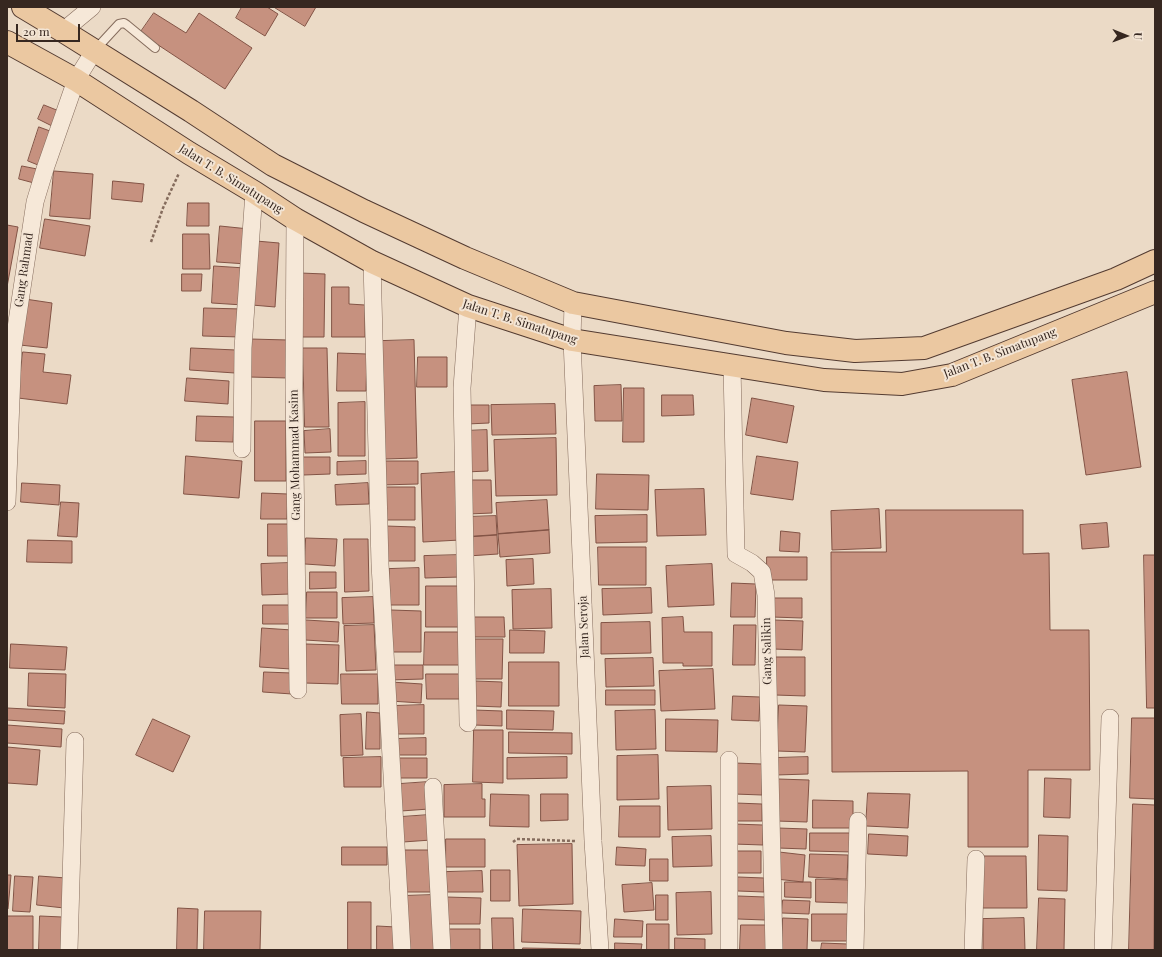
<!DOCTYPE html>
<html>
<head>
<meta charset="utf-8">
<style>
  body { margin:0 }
  #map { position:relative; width:1162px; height:957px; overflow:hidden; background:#ebdac6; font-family:"Playfair Display",serif }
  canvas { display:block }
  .frame { position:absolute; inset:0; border:8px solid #362720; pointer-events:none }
  .north { position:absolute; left:1106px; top:16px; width:40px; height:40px; -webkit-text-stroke:3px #f3e5d5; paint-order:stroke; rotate:91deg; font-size:11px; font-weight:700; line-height:16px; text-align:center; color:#362720 }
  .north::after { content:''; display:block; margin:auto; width:14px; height:18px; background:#362720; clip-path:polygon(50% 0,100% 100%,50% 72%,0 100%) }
  .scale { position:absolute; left:16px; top:24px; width:64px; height:18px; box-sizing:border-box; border:2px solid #362720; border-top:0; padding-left:5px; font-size:12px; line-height:14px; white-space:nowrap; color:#362720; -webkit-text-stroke:3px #f3e5d5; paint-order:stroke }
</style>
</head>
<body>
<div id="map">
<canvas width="1162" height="957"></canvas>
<div class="frame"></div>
<div class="north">U</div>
<div class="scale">20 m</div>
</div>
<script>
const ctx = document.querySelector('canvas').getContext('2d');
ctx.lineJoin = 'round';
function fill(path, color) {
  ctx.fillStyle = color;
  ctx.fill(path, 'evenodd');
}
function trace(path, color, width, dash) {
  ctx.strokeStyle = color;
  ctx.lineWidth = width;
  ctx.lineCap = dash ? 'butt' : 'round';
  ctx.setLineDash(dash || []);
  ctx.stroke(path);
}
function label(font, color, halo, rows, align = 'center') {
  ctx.font = font + ' "Playfair Display",serif';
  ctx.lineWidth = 4;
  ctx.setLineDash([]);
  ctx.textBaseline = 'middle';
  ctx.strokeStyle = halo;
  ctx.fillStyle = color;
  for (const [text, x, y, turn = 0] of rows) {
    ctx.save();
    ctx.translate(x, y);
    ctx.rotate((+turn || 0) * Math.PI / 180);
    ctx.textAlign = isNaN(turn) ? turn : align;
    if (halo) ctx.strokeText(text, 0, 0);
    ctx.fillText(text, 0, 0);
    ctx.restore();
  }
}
const building = new Path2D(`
  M242 7H267L278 14 265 36 236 18Z
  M274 7H316L305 26Z
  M154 13 186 33 199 13 252 48 225 89 140 33Z
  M44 105 59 111 52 126 38 119Z
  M39 127 50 131 38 165 28 161Z
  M22 166 37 169 34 183 19 179Z
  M54 171 93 174 90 219 50 216Z
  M113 181 144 184 142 202 112 199Z
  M188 203H209V226H187Z
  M45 219 90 226 85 256 40 248Z
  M7 225 18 227 7 287Z
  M220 226 249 229 247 264 217 262Z
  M183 234H209L210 269H183Z
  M256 241 279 243 275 307 252 305Z
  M214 266 245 268 243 305 212 303Z
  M300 273 325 274 324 337H300Z
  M182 274H202L201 291H182Z
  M332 287H349V304L365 305V337H332Z
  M25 299 52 303 47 348 20 345Z
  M204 308 242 309 241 337 203 336Z
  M250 339 288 340V378L249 377Z
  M414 340 417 458 385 459 382 341Z
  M191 348 236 350 235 373 190 370Z
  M303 348H327L329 427H305Z
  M23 352 45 354 43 372 71 375 67 404 18 398Z
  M338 353 367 354 366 391H337Z
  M418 357H447V387H417Z
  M1127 372 1141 467 1086 475 1072 380Z
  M187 378 229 381 228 404 185 401Z
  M621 385 622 421H595L594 386Z
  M624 388H644V442H623Z
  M662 395H693L694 415 662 416Z
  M752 398 794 406 787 443 746 435Z
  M365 402V456H338V403Z
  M555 404 556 434 492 435 491 405Z
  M467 405H489V423L467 424Z
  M197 416 234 417 233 442 196 441Z
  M255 421H286V481H255Z
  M330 429 331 452 305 453 304 431Z
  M487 430 488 471 465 472 464 431Z
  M556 438 557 495 496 496 494 440Z
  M186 456 242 461 239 498 184 494Z
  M757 456 798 462 793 500 751 494Z
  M303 457H330V474L304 475Z
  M366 461V474L337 475V462Z
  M382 461H418V484L382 485Z
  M457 472 460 540 423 542 421 474Z
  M597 474 649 475 648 510 596 509Z
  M467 480H491L492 513 468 514Z
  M22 483 60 485 59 505 21 502Z
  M368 483 369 504 336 505 335 485Z
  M385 487H415V520H385Z
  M704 489 706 535 657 536 655 490Z
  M262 493 288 494 287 519H261Z
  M547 500 549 530 498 534 496 503Z
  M61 502 79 503 77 537 58 536Z
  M879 509 881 548 832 550 831 511Z
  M886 510H1023V554L1049 553 1050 630H1089L1090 770H1028V847H968V771L832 772 831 552H886Z
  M647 515V542L596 543 595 516Z
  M496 516 497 535 467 537 466 517Z
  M1107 523 1109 547 1082 549 1080 525Z
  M268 524H290V556H268Z
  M386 526 415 527V561H386Z
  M549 530 550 553 500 557 498 534Z
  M781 531 800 533 799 552 780 551Z
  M497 535 498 554 468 556 467 537Z
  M306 538 337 539 335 566 305 564Z
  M344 539H368L369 591 345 592Z
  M28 540 72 541V563L27 562Z
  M598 547H646V585H599Z
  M460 555V577L425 578 424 556Z
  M1144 555H1155V708H1147Z
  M767 557H807V580H767Z
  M533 559 534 584 507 586 506 560Z
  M289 563 290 594 262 595 261 564Z
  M712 564 714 605 668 607 666 566Z
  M419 568V605H389V569Z
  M310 572H336V588L310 589Z
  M732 583 756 584 755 617H731Z
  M426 586H463V627H426Z
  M651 588 652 613 603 615 602 589Z
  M551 589 552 628 513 629 512 590Z
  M307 592H337V618H306Z
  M373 597 374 623 343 624 342 598Z
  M772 598H802V618L772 617Z
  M263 605H290V624H263Z
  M391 610 421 611V652H390Z
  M473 617H504L505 637H473Z
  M683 617 684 632H712V666H683V663H663L662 618Z
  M306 620 339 622 338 642 305 640Z
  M774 620 803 621 802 650 773 649Z
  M650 622 651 653 601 654V623Z
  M374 625 376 670 346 671 344 626Z
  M734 625H756L755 665H733Z
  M262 628 292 630 291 669 260 667Z
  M510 630 545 631 544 653H510Z
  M425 632H463V665H424Z
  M473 639H503L502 679H473Z
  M11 644 67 647 65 670 10 668Z
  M306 644 339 645 338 684 304 683Z
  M776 657H805V696L775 695Z
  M653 658 654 686 606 687 605 659Z
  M509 662H559V706H509Z
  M390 665H423V679L390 680Z
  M713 669 715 709 661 711 659 671Z
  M264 672 292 673V694L263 692Z
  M29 673 66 674 65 708 28 706Z
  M341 674H378V704H342Z
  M426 674H462L463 699H427Z
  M476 681 502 682 501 707 475 706Z
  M391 682 422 684 421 703 390 701Z
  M606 690H655V705H606Z
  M733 696 760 697 759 721 732 720Z
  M424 705V734H393V706Z
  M779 705 807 706 805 752 777 751Z
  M7 708 65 711 64 724 7 720Z
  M474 710 502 711V726L474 725Z
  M507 710 554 711 553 730 507 729Z
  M655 710 656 749 616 750 615 711Z
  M367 712 380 713V749H366Z
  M361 714 363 755 341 756 340 715Z
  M1132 718H1155V799L1130 798Z
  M153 719 190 736 173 772 136 755Z
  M666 719 718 720 717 752 666 751Z
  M7 725 62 729 61 747 7 743Z
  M474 730H503V783L473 782Z
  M509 732 572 733V754L509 753Z
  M426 738V755H395V739Z
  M7 747 40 750 37 785 7 783Z
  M658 755 659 799 617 800V756Z
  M381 757V787H344L343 758Z
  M567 757V778L507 779V758Z
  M808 757V774L776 775 775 758Z
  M396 758H427V778H397Z
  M735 763 762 764V795L734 794Z
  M1045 778 1071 779 1070 818 1044 817Z
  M778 779 809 780 807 822 776 821Z
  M428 782 429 809 401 811 400 784Z
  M482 784V799H485V817H444V785Z
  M711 786 712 829 668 830 667 787Z
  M868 793 910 794 908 828 866 826Z
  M491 794 529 795V827L490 826Z
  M541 794H568V820L541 821Z
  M813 800 853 801V828H813Z
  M736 803 762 804V821H735Z
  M1133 804 1155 805 1154 950H1129Z
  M620 806H660V837H619Z
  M429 815 431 840 403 842 401 817Z
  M734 824 763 825V845L733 844Z
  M778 828 807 829 806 849 778 848Z
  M810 833H853V852L810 851Z
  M869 834 908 836 907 856 868 854Z
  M1039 835 1068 836 1067 891 1038 890Z
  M711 836 712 866 673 867 672 837Z
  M446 839H485V867H446Z
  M572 844 573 904 519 906 517 845Z
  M342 847H387V865H342Z
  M617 847 646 849 645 866 616 865Z
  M402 850H430L431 892H402Z
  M736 851H761V873H736Z
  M779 852 805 855 803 882 776 879Z
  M810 854 848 855 847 879 809 877Z
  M982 856H1026L1027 908H983Z
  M650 859H668V881H650Z
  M491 870H510V901H491Z
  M482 871 483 892H447L446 872Z
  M7 875H11L8 909H7Z
  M15 876 33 877 30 912 13 911Z
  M39 876 66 878 64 908 37 905Z
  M738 877 764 878V892L738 891Z
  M816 879 849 880V903L816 902Z
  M785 882H811V898L785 897Z
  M652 883 654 910 624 912 622 885Z
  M711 892 712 934 677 935 676 893Z
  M433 895 436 950H405L402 896Z
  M656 895H668V920H656Z
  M738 896 765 897V920L738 919Z
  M446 897 481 898 480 924H445Z
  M1039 898 1065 899 1064 950H1037Z
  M783 900 810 901 809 914 782 913Z
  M348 902H371V950H348Z
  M178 908 198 909 197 950H177Z
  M523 909 581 911 580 944 522 942Z
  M205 911H261L260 950H204Z
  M812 914H848L847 941H812Z
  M7 916H33V950H7Z
  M40 916 62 917 61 950H39Z
  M492 918H513L514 950H493Z
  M783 918 808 919 807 950H782Z
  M1024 918 1025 950H983V919Z
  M615 919 643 921 642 937H614Z
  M647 924H669V950H647Z
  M741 925H766V950H740Z
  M377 926 396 927 395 950H377Z
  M447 929H480V950H446Z
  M675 938 705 939V950H675Z
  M615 943 642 944 641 950H615Z
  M822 943 848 944V950H821Z
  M523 948 581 949V950H523Z`);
const path = new Path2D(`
  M151 242 163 208 179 173
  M513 842 517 839 575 841`);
const service = new Path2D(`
  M95 50 119 24 124 23 127 25 155 48`);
const minor = new Path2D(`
  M63 31 92 7
  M295 219 294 390 298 690
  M372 262 380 564 402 950
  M573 303 572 340 593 841 600 950
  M732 366 736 554 752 563 762 572 766 595 774 950
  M242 449 243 348 254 192
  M7 502 13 348 35 202 45 169 76 80 94 51
  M468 723 462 388 468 306
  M729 760V950
  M433 787 442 950
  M69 950 75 741
  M855 950 858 821
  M973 950 976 859
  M1103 950 1110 718`);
const primary = new Path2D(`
  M23 7 63 31 191 111 273 165 364 211 465 258 573 303 786 343 855 351 924 348 1116 279 1155 261
  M7 42 76 80 189 153 254 192 295 219 372 262 468 306 572 340 824 380 902 384 952 375 1155 292`);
const streetNames = [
  ["Jalan T. B. Simatupang",231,179,32],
  ["Gang Rahmad",24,270,-82],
  ["Jalan T. B. Simatupang",520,322,18],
  ["Jalan T. B. Simatupang",1000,353,-21],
  ["Gang Mohammad Kasim",295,455,-91],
  ["Jalan Seroja",584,627,-92],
  ["Gang Salikin",767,651,-91]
];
fill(building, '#c6917f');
trace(building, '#825345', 1);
trace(service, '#856c5d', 10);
trace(minor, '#856c5d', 18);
trace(primary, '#533b31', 24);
trace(path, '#856c5d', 2.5, [3, 2]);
trace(service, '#f6e8d8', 8);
trace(minor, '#f6e8d8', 17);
trace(primary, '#ebc8a1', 22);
label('12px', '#362720', '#f3e5d5', streetNames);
</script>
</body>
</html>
